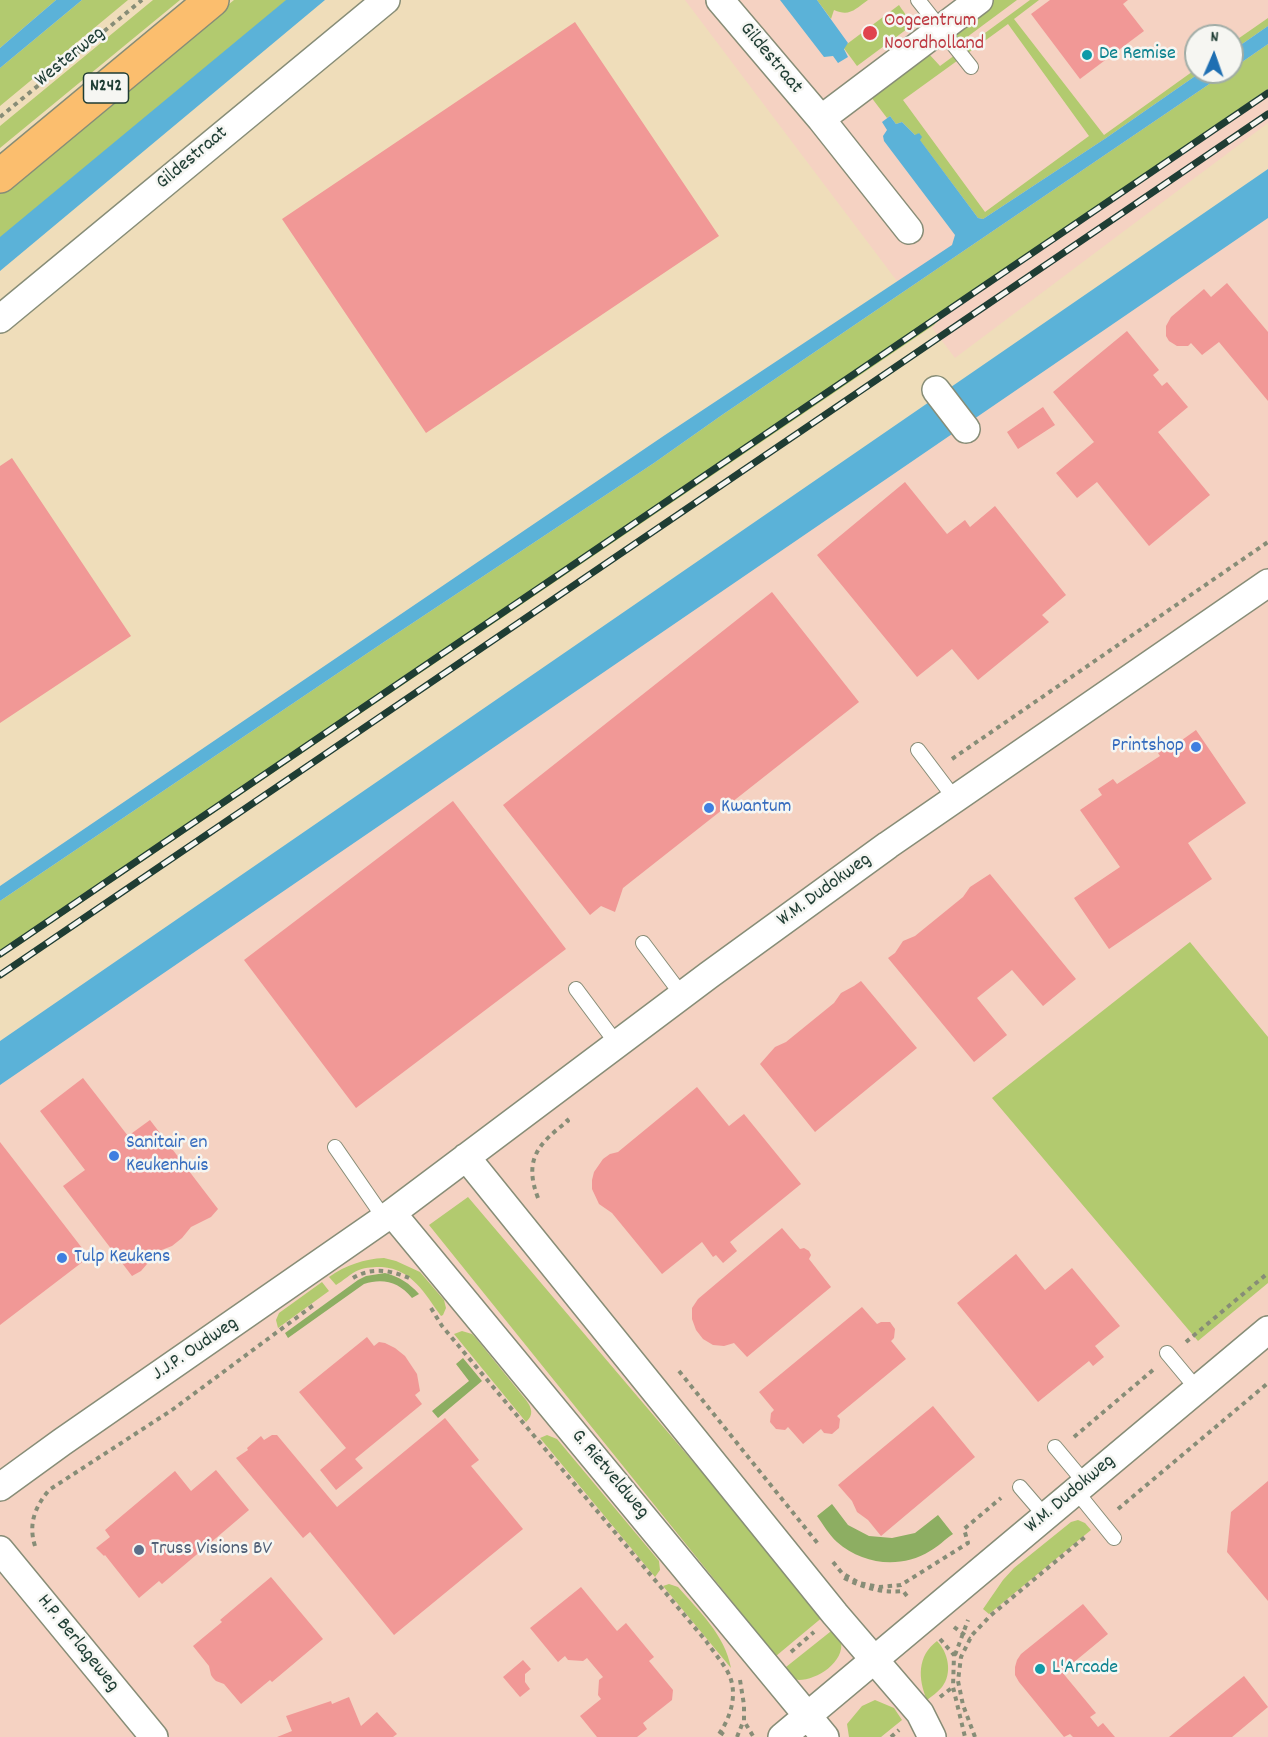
<!DOCTYPE html>
<html>
<head>
<meta charset="utf-8">
<style>
  body { margin:0 }
  #map { position:relative; width:1268px; height:1737px; overflow:hidden; background:#efddba; font-family:Dekko,sans-serif }
  canvas { display:block }
  .north { position:absolute; left:1184px; top:24px; width:60px; height:60px; box-sizing:border-box; background:#f6f6f2; border:2px solid #a0aca6; border-radius:50%; rotate:2deg; font-size:16px; font-weight:700; line-height:24px; text-align:center; color:#1f3d34 }
  .north::after { content:''; display:block; margin:auto; width:21px; height:27px; background:#1f6fb2; clip-path:polygon(50% 0,100% 100%,50% 72%,0 100%) }
</style>
</head>
<body>
<div id="map">
<canvas width="1268" height="1737"></canvas>
<div class="north">N</div>
</div>
<script>
const ctx = document.querySelector('canvas').getContext('2d');
ctx.lineJoin = 'round';
function fill(path, color) {
  ctx.fillStyle = color;
  ctx.fill(path, 'evenodd');
}
function trace(path, color, width, dash) {
  ctx.strokeStyle = color;
  ctx.lineWidth = width;
  ctx.lineCap = dash ? 'butt' : 'round';
  ctx.setLineDash(dash || []);
  ctx.stroke(path);
}
function label(font, color, halo, rows, align = 'center') {
  ctx.font = font + ' Dekko,sans-serif';
  ctx.lineWidth = 5;
  ctx.setLineDash([]);
  ctx.textBaseline = 'middle';
  ctx.strokeStyle = halo;
  ctx.fillStyle = color;
  for (const [text, x, y, turn = 0] of rows) {
    ctx.save();
    ctx.translate(x, y);
    ctx.rotate((+turn || 0) * Math.PI / 180);
    ctx.textAlign = isNaN(turn) ? turn : align;
    if (halo) ctx.strokeText(text, 0, 0);
    ctx.fillText(text, 0, 0);
    ctx.restore();
  }
}
const built = new Path2D(`
  M685 0H1268V123L955 358ZM1196 36H1232V72H1196Z
  M1268 203V1737H0V1067Z`);
const green = new Path2D(`
  M0 0H56L0 48Z
  M82 0H128L0 106V68Z
  M153 0H180L0 148V126Z
  M234 0H287L0 241V193Z
  M817 0H868C855 9 850 17 834 10L831 19Z
  M994 0H1017L959 43 953 35 955 30Z
  M1030 0H1039L1014 19 1104 135 1196 69V72H1201L1106 138 983 219 978 218 919 139V133L916 136 902 122 896 124 890 116 887 118 871 97 929 54 940 66ZM1008 24 1089 136 985 212 903 100Z
  M899 5C904 13 912 20 907 29L857 66 843 47Z
  M1268 18V26L1232 51V43Z
  M1268 44V89L952 306 934 325 0 958V901L384 642 654 463 722 415 1227 72H1232V69Z
  M1190 942 1268 1037V1283L1198 1341 992 1098Z
  M468 1197 824 1616 776 1656 429 1225Z
  M384 1258 396 1261 420 1272 444 1300 446 1308 443 1315 441 1316C425 1294 412 1269 382 1267 375 1267 366 1267 359 1270 351 1273 343 1281 336 1285L329 1277C346 1265 364 1259 384 1258Z
  M322 1282 329 1291 278 1328 276 1320 279 1313Z
  M462 1331 472 1334 475 1337 526 1400C532 1408 534 1415 526 1422L454 1334Z
  M547 1435 557 1439 659 1561 660 1570 655 1577 540 1438Z
  M1078 1520 1085 1523 1091 1530 989 1614 983 1609 1003 1580 1014 1568 1071 1522Z
  M669 1584 678 1587C699 1611 725 1635 731 1668L663 1586Z
  M835 1628C837 1632 841 1637 841 1641 845 1662 817 1680 799 1680 792 1679 786 1675 781 1671Z
  M937 1641C948 1652 953 1673 942 1687 938 1692 932 1696 927 1700 918 1679 917 1656 937 1641Z
  M875 1700 894 1708 902 1720 881 1737H849L847 1724 862 1706Z`);
const forest = new Path2D(`
  M385 1273C400 1277 409 1283 419 1294L412 1298C399 1282 383 1278 364 1284L288 1338 285 1333 358 1280 366 1276Z
  M463 1358 482 1381 438 1418 432 1411 469 1381 456 1364Z
  M832 1504 848 1525 869 1536 892 1538 915 1533 938 1515 953 1534C945 1539 938 1547 930 1551 901 1569 863 1565 837 1542 829 1535 823 1524 817 1516Z`);
const water = new Path2D(`
  M56 0H82L0 68V48Z
  M286 0H325L0 271V237Z
  M780 0H817L848 43 844 49 848 57 838 63 833 56 824 57Z
  M1268 26V44L1232 69V51Z
  M1201 72H1227L722 415 654 463 384 642 0 901V886L665 435 952 245 955 235 884 141 883 136 887 130 882 122 890 116 896 124 902 122 915 135 919 133 922 137 920 140 978 218 983 219 1106 138Z
  M1268 169V218L0 1085V1041Z`);
const building = new Path2D(`
  M1050 0H1128L1123 4 1144 31 1080 79 1031 14Z
  M575 22 719 236 426 433 282 219Z
  M1227 283 1268 332V401L1219 342 1202 355 1191 343 1188 346H1177L1169 341 1166 336V326L1171 317 1204 289 1211 297Z
  M1127 331 1159 370 1153 375 1162 386 1167 382 1188 407 1158 432 1210 495 1149 546 1097 482 1077 498 1056 473 1094 442 1053 392Z
  M1043 407 1055 425 1018 449 1007 432Z
  M12 458 131 636 0 723V466Z
  M905 482 947 534 965 520 970 527 995 506 1066 595 1042 615 1049 622 978 680 952 649 917 677 817 555Z
  M772 592 859 702 623 888 615 912 601 906 590 915 503 805Z
  M1196 730 1246 803 1188 843 1212 879 1109 949 1074 898 1120 867 1080 810 1102 795 1098 789 1113 779 1117 784 1160 756 1156 750 1171 739 1175 745Z
  M453 801 566 949 356 1108 244 960Z
  M990 874 1076 979 1043 1006 1012 970 977 998 1007 1035 974 1062 888 958 895 953 903 941 915 936 963 897 970 887Z
  M861 981 917 1048 815 1132 760 1064 775 1047 786 1042 834 1003 841 993 854 986Z
  M83 1078 128 1136 150 1120 218 1209 211 1217 191 1227 182 1238 172 1246 159 1251 162 1256 156 1261 153 1257 141 1271 132 1276 63 1186 85 1170 40 1111Z
  M697 1087 729 1126 744 1114 801 1184 730 1242 737 1251 723 1263 716 1255 713 1257 702 1242 662 1274 612 1213 599 1204 592 1189V1180L594 1172 603 1159 610 1154 618 1152Z
  M0 1142 89 1257 0 1325Z
  M782 1228 800 1249 804 1248 809 1251 811 1255 809 1259 831 1287 747 1357 734 1343 724 1346 713 1345 703 1339 696 1330 692 1319V1308L698 1299Z
  M1016 1254 1045 1290 1072 1268 1120 1326 1095 1346 1104 1357 1093 1366 1089 1361 1038 1402 957 1303Z
  M862 1307 877 1324 881 1322H890L895 1329 894 1338 891 1341 906 1359 837 1416 840 1419 839 1428 832 1434 824 1433 821 1429 803 1444 788 1427 785 1430 776 1429 770 1422 771 1413 774 1410 759 1392Z
  M367 1337 374 1346 379 1342 385 1343 395 1348 405 1356 417 1374 420 1391 415 1395 422 1404 355 1459 363 1468 336 1490 320 1470 346 1448 299 1392Z
  M933 1406 975 1457 881 1536 868 1520 857 1512 852 1501 838 1485Z
  M445 1418 479 1460 471 1466 523 1529 394 1635 310 1532 303 1538 236 1458 248 1450 247 1448 261 1436 264 1440 272 1435H277L337 1507Z
  M216 1470 249 1510 162 1584 159 1581 139 1598 105 1555 104 1556 96 1548 110 1537 105 1530 175 1471 191 1491Z
  M1268 1481V1601L1227 1552 1231 1512Z
  M271 1577 323 1639 272 1682 270 1680 241 1704 224 1684 216 1681 213 1678 211 1675 209 1666 193 1646 222 1622 220 1620Z
  M581 1587 617 1631 626 1623 654 1657 649 1661 673 1690 672 1700 643 1723 647 1729 637 1737H597L580 1716 601 1699 598 1695 599 1680 603 1677 587 1658 583 1661 568 1660 565 1656 558 1662 530 1628Z
  M1083 1604 1108 1634 1062 1672 1096 1713 1090 1717 1098 1727 1103 1723 1115 1737H1073L1070 1734 1064 1737 1019 1682 1015 1675V1667L1017 1660 1021 1654Z
  M523 1660 531 1669 525 1674V1682L530 1689 520 1697 503 1677Z
  M1244 1676 1268 1707 1232 1737H1169Z
  M349 1697 361 1726 377 1712 397 1734 393 1737H277L292 1731 286 1716 331 1701 332 1704Z`);
const path = new Path2D(`
  M0 117 142 0
  M952 759 1268 542
  M538 1198C523 1159 539 1143 568 1121L564 1116
  M353 1278C371 1267 390 1270 409 1278
  M431 1308 442 1326 706 1641C712 1650 720 1659 726 1669 740 1691 731 1718 717 1737
  M1186 1342 1268 1273
  M679 1371 819 1545
  M1074 1437 1153 1370
  M1118 1509 1268 1383
  M35 1546C28 1524 35 1507 49 1490L172 1410 315 1304
  M833 1562 842 1573 859 1583 879 1587 901 1585 968 1543 964 1529 1001 1498
  M844 1578C865 1588 880 1593 903 1591L907 1596
  M954 1627 970 1639
  M940 1639 954 1655 953 1687 965 1737
  M791 1652 814 1632
  M955 1655 968 1620
  M740 1680 744 1705V1721L753 1736
  M940 1697 953 1687
  M720 1732 727 1737
  M737 1737 743 1722
  M891 1737 899 1730
  M975 1737 963 1705 958 1681 961 1657 972 1635 990 1616 1085 1537`);
const service = new Path2D(`
  M918 0 971 67
  M918 750 955 799
  M643 943 682 995
  M576 989 617 1044
  M335 1147 384 1218
  M1167 1353 1197 1389
  M1055 1447 1085 1483
  M1020 1487 1045 1516
  M1076 1491 1114 1538`);
const minor = new Path2D(`
  M720 0 821 119 909 230
  M821 119 979 0
  M0 319 386 0
  M936 390 966 429
  M466 1157 835 1614 920 1713 932 1737
  M392 1213 825 1737
  M0 1487 62 1442 392 1213 709 975 888 845 1268 583
  M0 1550 154 1737
  M782 1737 1268 1330`);
const primary = new Path2D(`
  M0 176 212 0`);
const rail = new Path2D(`
  M0 954 1268 93
  M0 975 1268 114`);
const markers = [
  [870,33,8,"#e0444e"],
  [1087,55,6,"#0f9aa8"],
  [1196,747,6,"#3f7fe0"],
  [709,808,6,"#3f7fe0"],
  [114,1156,6,"#3f7fe0"],
  [62,1258,6,"#3f7fe0"],
  [139,1550,6,"#5c6f8a"],
  [1040,1669,6,"#0f9aa8"]
];
const shields = [
  [106,88,45]
];
const shieldNames = [
  ["N242",106,88]
];
const healthNames = [
  ["Oogcentrum",884,22],
  ["Noordholland",884,45]
];
const cultureNames = [
  ["De Remise",1099,55],
  ["L'Arcade",1052,1669]
];
const streetNames = [
  ["Westerweg",71,58,-39],
  ["Gildestraat",770,59,50],
  ["Gildestraat",193,159,-40],
  ["W.M. Dudokweg",825,891,-36],
  ["J.J.P. Oudweg",196,1350,-34],
  ["G. Rietveldweg",609,1475,50],
  ["W.M. Dudokweg",1071,1495,-40],
  ["H.P. Berlageweg",77,1644,51]
];
const shopNames = [
  ["Printshop",1184,747,"right"],
  ["Kwantum",721,808],
  ["Sanitair en",126,1144],
  ["Keukenhuis",126,1167],
  ["Tulp Keukens",74,1258]
];
const serviceNames = [
  ["Truss Visions BV",151,1550]
];
fill(built, '#f5d2c2');
fill(green, '#b2ca6f');
fill(forest, '#8dae62');
fill(water, '#5bb2d8');
fill(building, '#f19896');
trace(service, '#878d77', 16);
trace(minor, '#878d77', 30);
trace(primary, '#878d77', 36);
trace(path, '#878d77', 4, [4.5, 4.5]);
trace(service, '#fff', 14);
trace(minor, '#fff', 27);
trace(primary, '#fbbe6e', 33);
trace(rail, '#1f3d34', 7);
trace(rail, '#f6f6f2', 4.5, [14]);
for (const [x, y, r, color] of markers) {
  const dot = new Path2D();
  dot.arc(x, y, r, 0, 2 * Math.PI);
  ctx.fillStyle = color;
  ctx.fill(dot);
  trace(dot, '#f6f6f2', 2);
}
for (const [x, y, w] of shields) {
  const box = new Path2D();
  box.roundRect(x - w / 2, y - 15, w, 30, 4.5);
  ctx.fillStyle = '#f6f6f2';
  ctx.fill(box);
  trace(box, '#1f3d34', 1.5);
}
label('bold 18px', '#1f3d34', null, shieldNames);
label('20px', '#be3a42', '#f6f6f2', healthNames, 'left');
label('20px', '#0d838f', '#f6f6f2', cultureNames, 'left');
label('20px', '#1f3d34', '#f6f6f2', streetNames);
label('20px', '#366cbe', '#f6f6f2', shopNames, 'left');
label('20px', '#4e5e75', '#f6f6f2', serviceNames, 'left');
</script>
</body>
</html>
